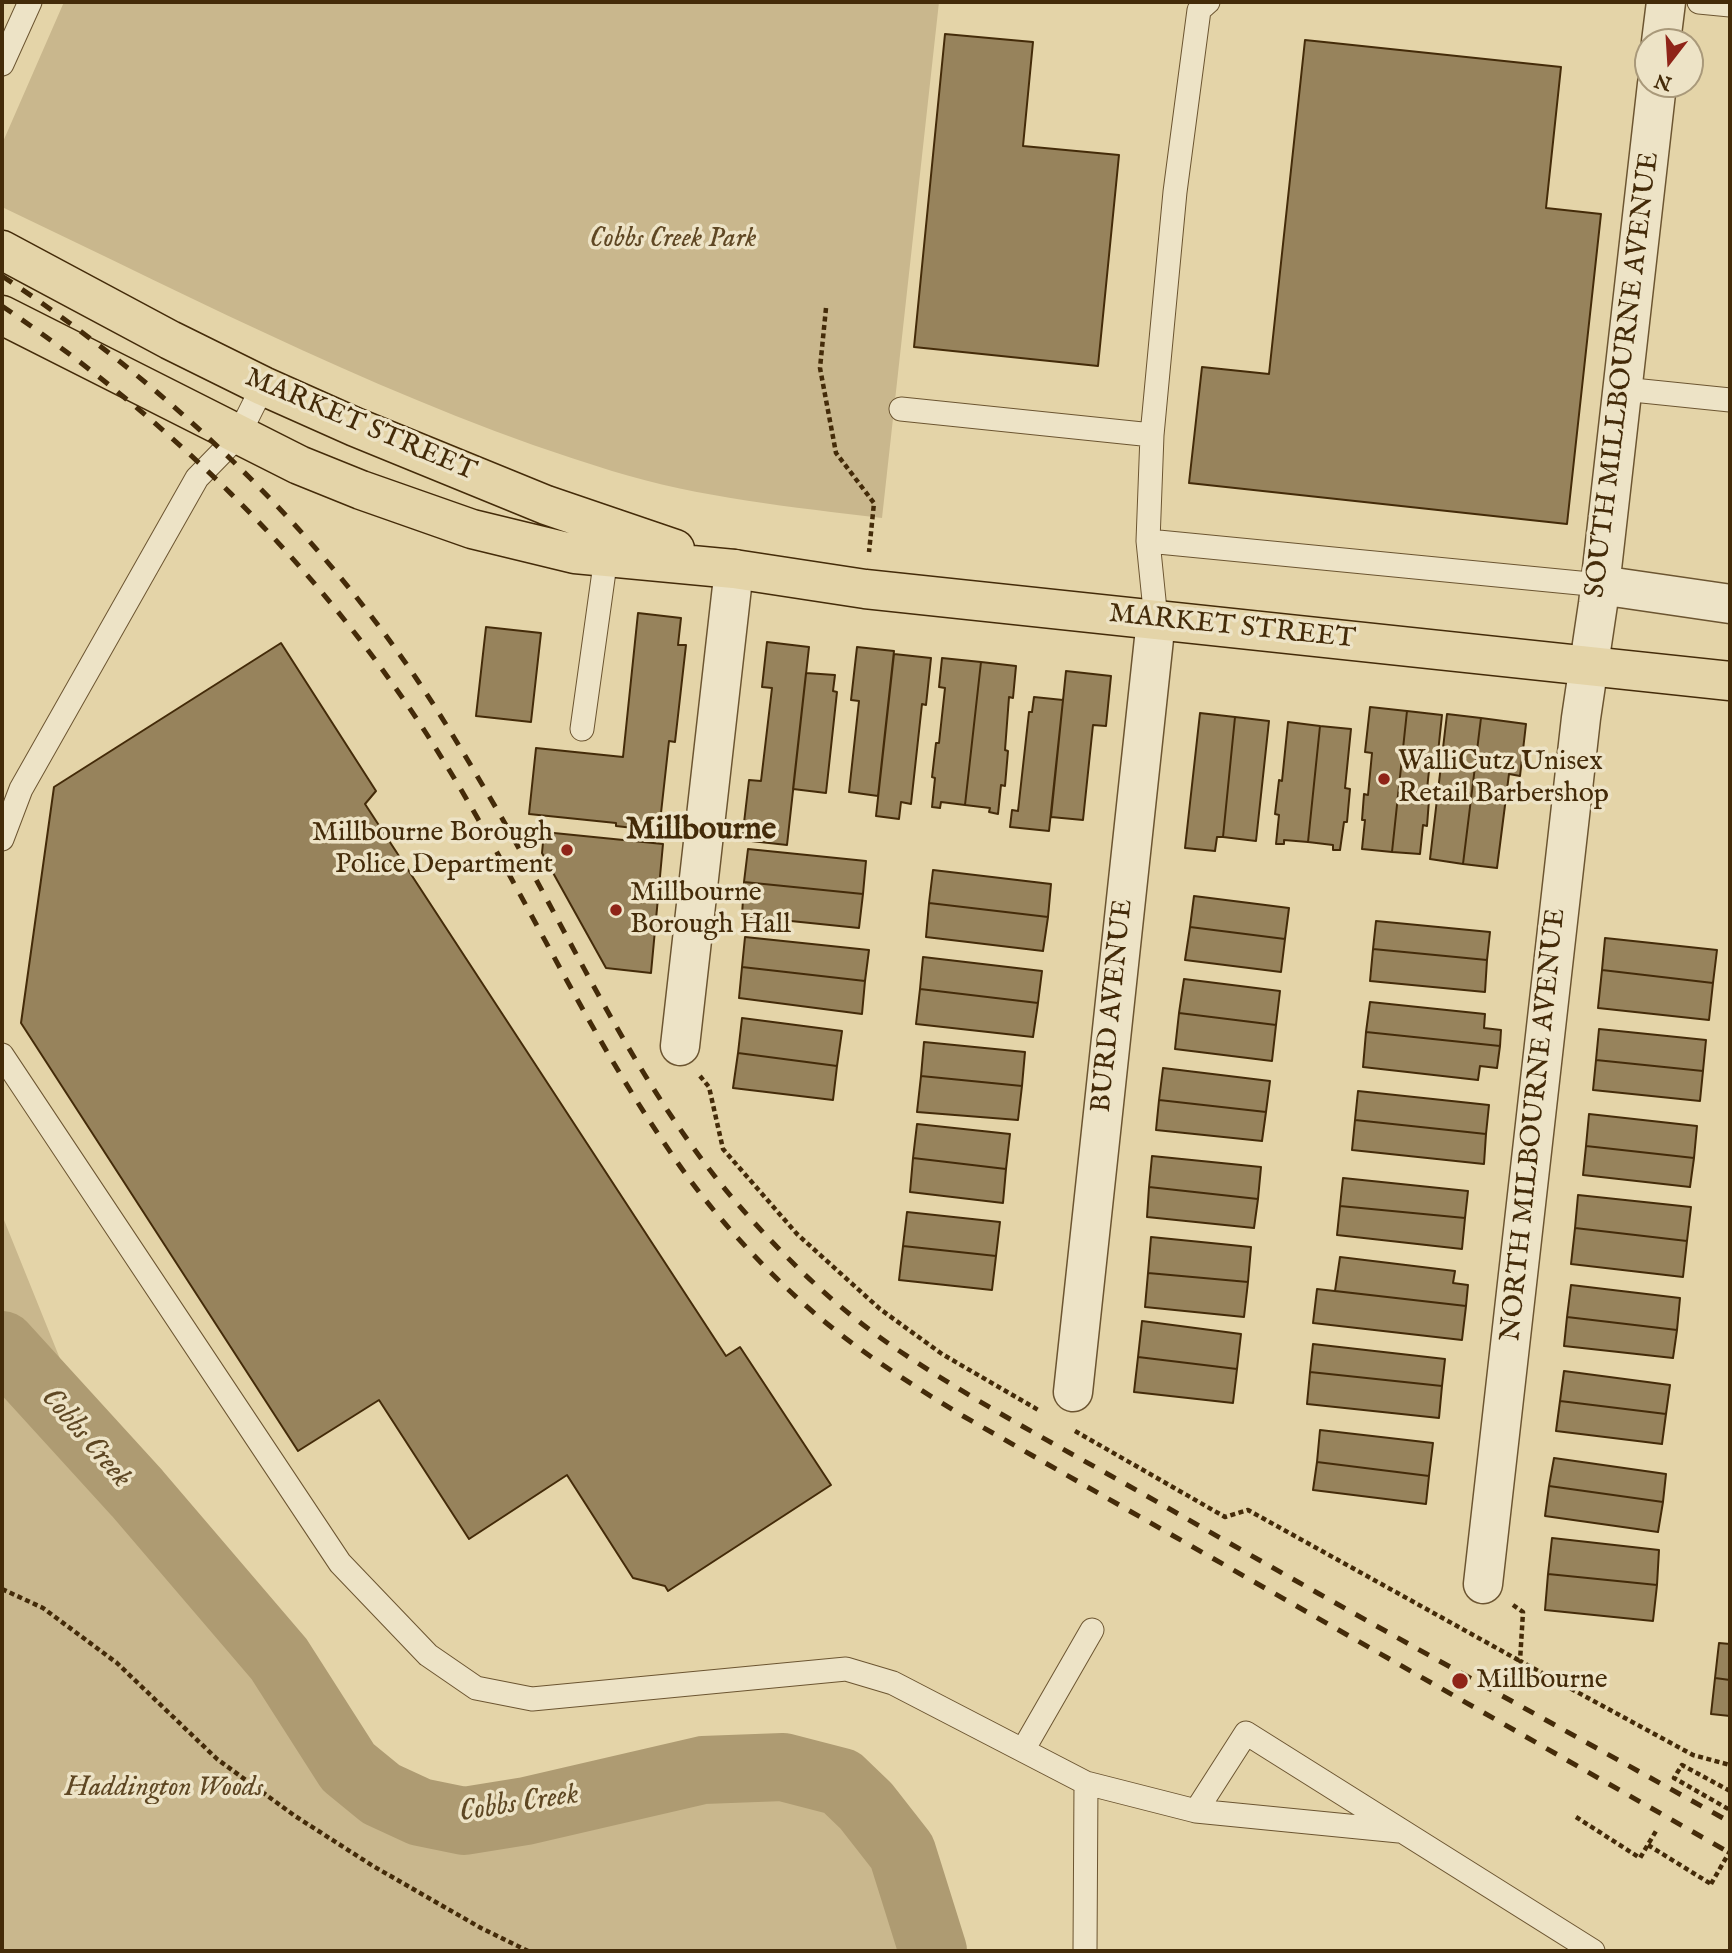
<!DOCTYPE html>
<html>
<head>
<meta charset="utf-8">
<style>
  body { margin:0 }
  #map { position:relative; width:1732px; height:1953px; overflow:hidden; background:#e4d4a8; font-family:"IM FELL English",serif }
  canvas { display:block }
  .frame { position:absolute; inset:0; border:4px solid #442b09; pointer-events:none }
  .north { position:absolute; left:1634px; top:28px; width:70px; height:70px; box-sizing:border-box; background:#ede3c6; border:2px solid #a9997a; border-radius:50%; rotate:197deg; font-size:19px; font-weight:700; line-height:28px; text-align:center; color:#442b09 }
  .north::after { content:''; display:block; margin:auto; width:24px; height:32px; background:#8f2418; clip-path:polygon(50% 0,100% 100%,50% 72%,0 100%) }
</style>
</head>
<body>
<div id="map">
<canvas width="1732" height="1953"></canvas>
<div class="frame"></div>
<div class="north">N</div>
</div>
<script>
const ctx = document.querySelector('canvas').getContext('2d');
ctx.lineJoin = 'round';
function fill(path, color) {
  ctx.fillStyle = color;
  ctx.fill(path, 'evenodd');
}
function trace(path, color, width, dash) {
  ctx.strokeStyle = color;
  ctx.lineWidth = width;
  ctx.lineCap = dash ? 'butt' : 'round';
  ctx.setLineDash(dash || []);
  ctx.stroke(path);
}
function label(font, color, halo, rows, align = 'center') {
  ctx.font = font + ' "IM FELL English",serif';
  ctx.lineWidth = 7;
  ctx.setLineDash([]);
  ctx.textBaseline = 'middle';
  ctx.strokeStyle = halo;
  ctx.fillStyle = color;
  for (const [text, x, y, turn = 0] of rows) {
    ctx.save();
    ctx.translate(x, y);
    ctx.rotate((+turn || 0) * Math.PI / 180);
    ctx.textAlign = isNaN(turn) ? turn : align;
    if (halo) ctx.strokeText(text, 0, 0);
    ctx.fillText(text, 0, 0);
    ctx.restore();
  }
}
const green = new Path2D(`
  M64 2H939L882 518C792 507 700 498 612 471 400 406 202 302 2 207V144Z
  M2 1215 96 1448 241 1615 348 1767 420 1812 526 1811 783 1767 841 1782 890 1837 926 1951H2Z`);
const river = new Path2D(`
  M2 1345 137 1493 279 1659 348 1767 381 1794 420 1812 464 1821 526 1811 703 1770 783 1767 841 1782 866 1806 902 1852 933 1951`);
const building = new Path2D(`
  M945 34 1033 42 1023 146 1119 155 1098 366 914 347Z
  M1305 40 1561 67 1546 208 1601 214 1567 524 1189 483 1202 367 1269 374Z
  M638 613 681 618 678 645H686L675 742 669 741 659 831 616 826V823L529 814 536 748 623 757Z
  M486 627 541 633 531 722 476 716Z
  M767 642 809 647 787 845 742 840 749 780 761 781 772 688 762 687Z
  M281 643 376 791 365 804 726 1356 740 1347 831 1485 668 1591 665 1586 633 1578 567 1475 469 1539 379 1400 298 1451 21 1023 54 787Z
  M857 647 894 651 878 796 849 792 859 701 851 700Z
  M894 654 931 658 926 705 922 704 911 804 901 802 899 819 876 816Z
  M942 658 981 662 965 805 941 802 940 808 932 807 935 778 932 777 936 743H939L945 688 939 687Z
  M981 662 1016 666 1013 698 1009 697 1005 750 1008 751 1005 786 1001 785 998 814 989 812 990 808 965 805Z
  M1066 671 1111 676 1106 726 1093 725 1083 820 1051 817Z
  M806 673 835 675 833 691 837 692 826 793 793 789Z
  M1034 697 1063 700 1049 831 1010 827 1012 810 1018 811 1029 712H1032Z
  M1370 707 1407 711 1392 852 1362 849 1365 820H1362L1364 794 1368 795 1372 753 1365 752Z
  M1407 711 1442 715 1437 762 1430 761 1426 799 1429 800 1427 826 1423 825 1420 854 1392 852Z
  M1200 713 1235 717 1223 837H1217L1215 851 1185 848Z
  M1447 714 1481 718 1463 864 1430 859Z
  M1235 717 1269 721 1256 841 1223 837Z
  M1481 718 1526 724 1520 776 1509 774 1497 868 1463 864Z
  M1288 722 1320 726 1308 842 1284 840V844H1276L1279 815 1275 814 1279 780 1282 781Z
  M1320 726 1351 729 1345 788 1350 789 1347 822H1344L1340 850H1333V845L1308 842Z
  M544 832 663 844 651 973 606 968 542 853Z
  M748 849 866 861 863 894 744 882Z
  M933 870 1051 884 1048 917 929 903Z
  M744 882 863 894 859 928 742 916Z
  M1194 896 1289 908 1285 939 1190 927Z
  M929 903 1048 917 1043 951 926 937Z
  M1376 921 1490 932 1487 960 1373 949Z
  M1190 927 1285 939 1281 972 1185 960Z
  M745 937 869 950 865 981 742 967Z
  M1605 938 1717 950 1713 983 1602 970Z
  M1373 949 1487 960 1485 992 1370 981Z
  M923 957 1042 971 1038 1003 920 989Z
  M742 967 865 981 862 1014 739 998Z
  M1602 970 1713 983 1709 1020 1598 1008Z
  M1184 979 1280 991 1276 1025 1179 1013Z
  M920 989 1038 1003 1033 1037 916 1024Z
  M1370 1002 1485 1014 1484 1028 1501 1030 1500 1046 1366 1032Z
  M1179 1013 1276 1025 1272 1061 1175 1049Z
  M742 1018 842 1031 837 1066 738 1053Z
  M1599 1029 1706 1040 1703 1071 1596 1060Z
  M1366 1032 1500 1046 1497 1068 1480 1066 1478 1080 1363 1067Z
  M924 1042 1025 1052 1022 1086 921 1076Z
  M738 1053 837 1066 833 1100 733 1088Z
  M1596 1060 1703 1071 1700 1101 1593 1090Z
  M1163 1068 1270 1081 1266 1112 1159 1100Z
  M921 1076 1022 1086 1018 1120 917 1112Z
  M1358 1091 1489 1105 1486 1134 1355 1120Z
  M1159 1100 1266 1112 1262 1141 1156 1130Z
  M1589 1114 1697 1126 1694 1158 1586 1146Z
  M1355 1120 1486 1134 1484 1164 1352 1150Z
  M917 1124 1010 1134 1006 1169 913 1158Z
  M1586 1146 1694 1158 1690 1187 1583 1175Z
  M1152 1156 1261 1167 1258 1199 1149 1187Z
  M913 1158 1006 1169 1003 1203 910 1192Z
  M1343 1178 1468 1191 1465 1218 1340 1206Z
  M1149 1187 1258 1199 1254 1228 1147 1217Z
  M1578 1195 1691 1207 1687 1241 1575 1228Z
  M1340 1206 1465 1218 1462 1249 1337 1235Z
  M907 1212 1000 1222 996 1256 903 1246Z
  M1575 1228 1687 1241 1683 1277 1571 1264Z
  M1151 1237 1251 1247 1248 1282 1148 1273Z
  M903 1246 996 1256 992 1290 899 1280Z
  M1340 1257 1455 1271 1453 1283 1468 1285 1466 1306 1335 1291Z
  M1148 1273 1248 1282 1244 1317 1145 1307Z
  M1571 1285 1680 1298 1677 1330 1567 1317Z
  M1317 1289 1466 1306 1462 1340 1313 1323Z
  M1567 1317 1677 1330 1673 1358 1564 1346Z
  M1142 1321 1241 1334 1237 1369 1138 1357Z
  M1313 1344 1445 1359 1442 1386 1310 1372Z
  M1138 1357 1237 1369 1233 1403 1134 1392Z
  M1564 1371 1670 1385 1666 1414 1560 1401Z
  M1310 1372 1442 1386 1439 1418 1307 1404Z
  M1560 1401 1666 1414 1662 1444 1556 1431Z
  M1320 1430 1433 1443 1429 1476 1317 1462Z
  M1554 1458 1666 1474 1663 1502 1549 1486Z
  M1317 1462 1429 1476 1426 1504 1313 1490Z
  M1549 1486 1663 1502 1658 1532 1545 1516Z
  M1552 1538 1659 1550 1657 1585 1548 1574Z
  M1548 1574 1657 1585 1653 1621 1545 1610Z
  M1719 1643 1730 1644V1680L1715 1678Z
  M1715 1678 1730 1680V1716L1711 1714Z`);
const path = new Path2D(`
  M826 308 820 368 836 453 874 503 869 552
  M700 1076 709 1087 723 1149 797 1234 880 1309 942 1354 1040 1411
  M1075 1431 1225 1517 1248 1510 1520 1661
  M2 1589 43 1608 117 1663 217 1759 295 1816 373 1866 481 1928 528 1951
  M1513 1605 1523 1612 1520 1661 1693 1755 1730 1765
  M1730 1791 1682 1765 1674 1778 1730 1810
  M1576 1817 1640 1858 1656 1831
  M1648 1845 1711 1884`);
const lane = new Path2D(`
  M1699 2 1730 5
  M2 64 30 2
  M1623 389 1730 400
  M901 409 1152 435 1148 541 1156 620
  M1152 435 1175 192 1199 10 1208 2
  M1148 541 1600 585
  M582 729 606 557
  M2 839 21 789 197 478 238 436 263 386
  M2 1055 340 1563 428 1655 476 1688 532 1699 846 1669 893 1683 1086 1783 1196 1811 1246 1733 1593 1951
  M1023 1750 1092 1630
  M1196 1811 1399 1831
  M1085 1951 1086 1783`);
const street = new Path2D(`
  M1661 42 1666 2
  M1600 585 1730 604
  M680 1046 734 569
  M1073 1392 1156 620
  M1483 1584 1581 718 1598 604 1657 84`);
const primary = new Path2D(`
  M2 250 170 340 263 386 355 427 546 505 675 549
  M2 315 299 465 361 490 472 529 575 554 734 569 865 589 1730 681`);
const rail = new Path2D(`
  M2 276C163 382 310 521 418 681 447 724 473 769 499 813 578 950 643 1100 750 1218 794 1267 845 1315 901 1352 986 1409 1079 1457 1168 1508 1354 1615 1543 1718 1730 1822
  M2 306C169 419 316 563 426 733 514 869 579 1020 671 1153 705 1204 748 1252 793 1294 844 1342 904 1380 963 1416L1730 1853`);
const pathBridge = new Path2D(`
  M1711 1884 1730 1851`);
const markers = [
  [1384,779,7,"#8f2418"],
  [567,850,7,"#8f2418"],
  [616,910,7,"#8f2418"],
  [1460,1681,9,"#8f2418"]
];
const parkNames = [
  ["Cobbs Creek Park",673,240],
  ["Haddington Woods",164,1789]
];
const streetNames = [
  ["SOUTH MILLBOURNE AVENUE",1624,375,-83],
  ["MARKET STREET",360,426,23],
  ["MARKET STREET",1232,628,6],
  ["BURD AVENUE",1114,1006,-84],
  ["NORTH MILBOURNE AVENUE",1535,1125,-84]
];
const poiNames = [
  ["WalliCutz Unisex",1398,763],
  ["Retail Barbershop",1398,795],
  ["Millbourne Borough",553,834,"right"],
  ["Police Department",553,866,"right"],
  ["Millbourne",630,894],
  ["Borough Hall",630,926],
  ["Millbourne",1476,1681]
];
const waterNames = [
  ["Cobbs Creek",85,1439,49],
  ["Cobbs Creek",519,1805,-9]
];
const quarterNames = [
  ["Millbourne",701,831]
];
fill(green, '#c9b78d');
trace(river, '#ae9b72', 68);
fill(building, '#97835c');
trace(building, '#442b09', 2);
trace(lane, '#6c5531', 25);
trace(street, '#6c5531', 41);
trace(primary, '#442b09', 41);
trace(path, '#442b09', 4.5, [5, 3.5]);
trace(lane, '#ede3c6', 23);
trace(street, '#ede3c6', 38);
trace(primary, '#e4d4a8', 38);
trace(rail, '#442b09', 5, [12, 12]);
trace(pathBridge, '#442b09', 4.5, [5, 3.5]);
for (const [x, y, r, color] of markers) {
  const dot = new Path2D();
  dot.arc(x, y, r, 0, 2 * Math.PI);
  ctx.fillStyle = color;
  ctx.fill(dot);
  trace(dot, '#ede3c6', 2.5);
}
label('italic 28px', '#5f4723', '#ede3c6', parkNames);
label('28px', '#442b09', '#ede3c6', streetNames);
label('28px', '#442b09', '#ede3c6', poiNames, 'left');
label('italic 30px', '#5e4723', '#ede3c6', waterNames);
label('bold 32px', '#442b09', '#ede3c6', quarterNames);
</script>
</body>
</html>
